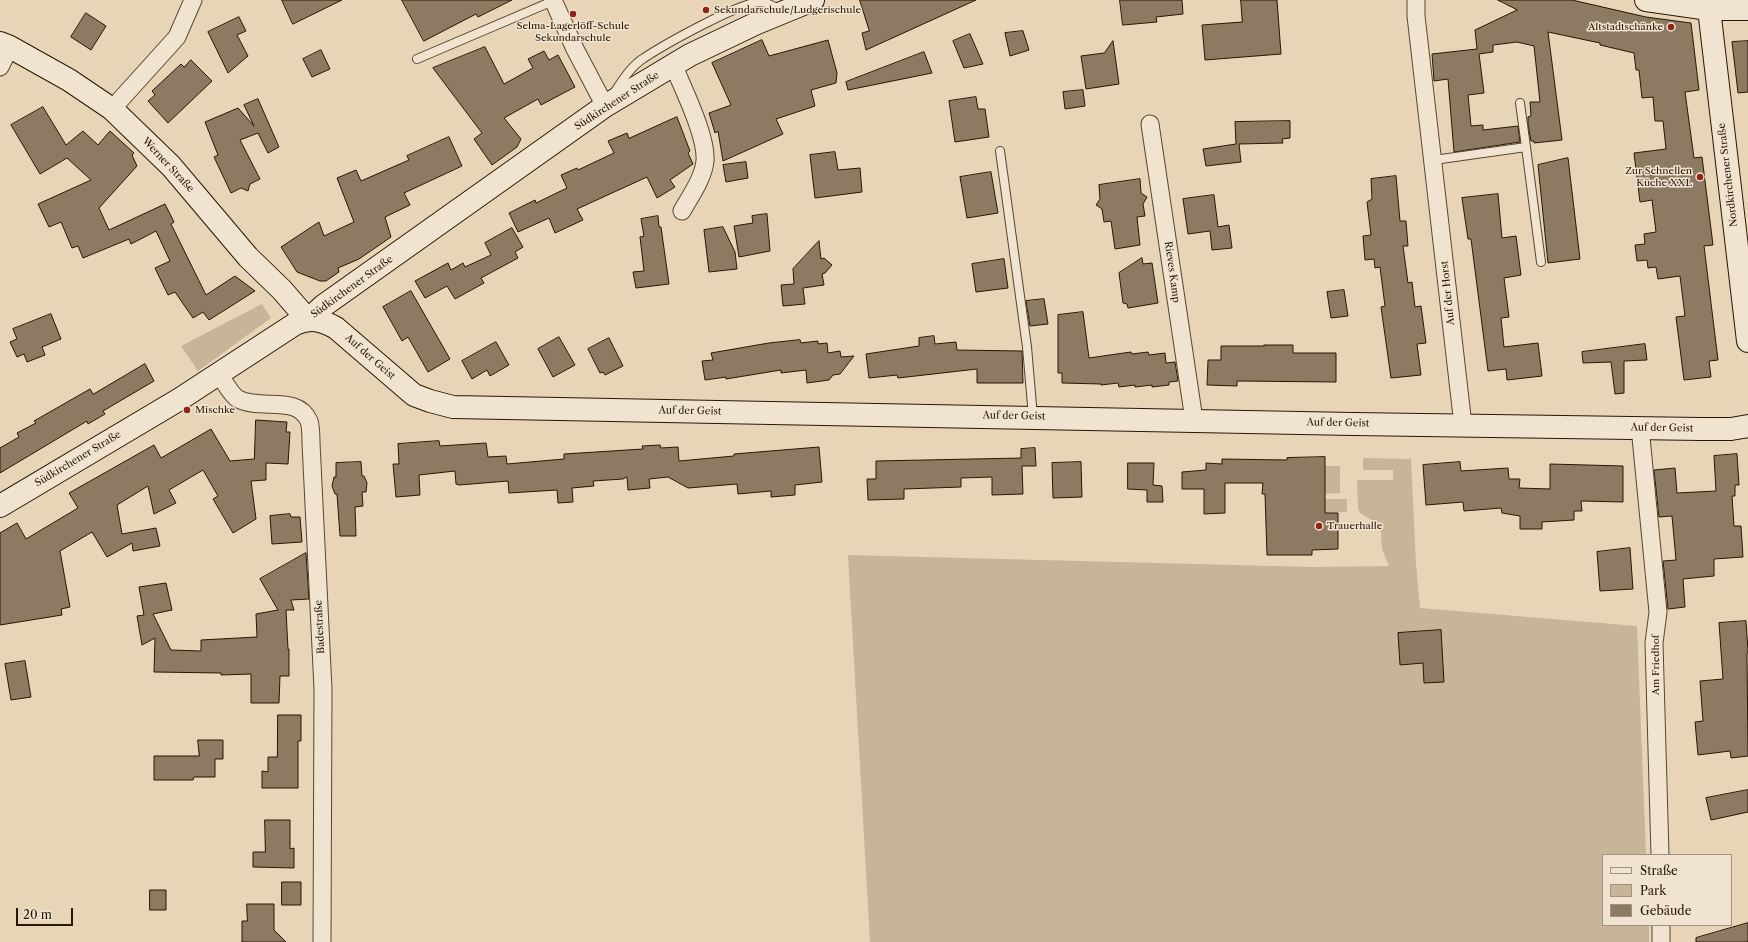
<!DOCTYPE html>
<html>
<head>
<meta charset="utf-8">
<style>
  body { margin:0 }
  #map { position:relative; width:1748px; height:942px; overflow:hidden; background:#e8d5b8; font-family:"Libre Caslon Text",serif }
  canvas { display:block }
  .legend { position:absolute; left:1602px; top:854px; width:130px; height:72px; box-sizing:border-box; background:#f0e4d1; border:1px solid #a0927f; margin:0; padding:5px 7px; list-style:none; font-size:12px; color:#281704 }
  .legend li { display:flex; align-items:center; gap:8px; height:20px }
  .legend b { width:20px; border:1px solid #a0927f }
  .scale { position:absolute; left:16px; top:908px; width:57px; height:18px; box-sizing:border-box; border:2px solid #281704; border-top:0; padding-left:5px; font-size:12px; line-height:14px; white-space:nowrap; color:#281704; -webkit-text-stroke:3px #f0e4d1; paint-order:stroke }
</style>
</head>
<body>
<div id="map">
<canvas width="1748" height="942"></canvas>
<ul class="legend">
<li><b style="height:5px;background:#f0e4d1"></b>Straße</li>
<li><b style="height:11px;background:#c7b599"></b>Park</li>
<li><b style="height:11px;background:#8c7a62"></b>Gebäude</li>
</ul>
<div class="scale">20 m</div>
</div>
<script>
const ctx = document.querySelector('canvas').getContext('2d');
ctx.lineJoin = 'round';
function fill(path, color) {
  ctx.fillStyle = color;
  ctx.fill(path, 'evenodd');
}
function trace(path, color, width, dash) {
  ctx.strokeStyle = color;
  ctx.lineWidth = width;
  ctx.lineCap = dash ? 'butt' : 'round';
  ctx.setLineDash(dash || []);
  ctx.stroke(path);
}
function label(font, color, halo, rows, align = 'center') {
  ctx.font = font + ' "Libre Caslon Text",serif';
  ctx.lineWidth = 3;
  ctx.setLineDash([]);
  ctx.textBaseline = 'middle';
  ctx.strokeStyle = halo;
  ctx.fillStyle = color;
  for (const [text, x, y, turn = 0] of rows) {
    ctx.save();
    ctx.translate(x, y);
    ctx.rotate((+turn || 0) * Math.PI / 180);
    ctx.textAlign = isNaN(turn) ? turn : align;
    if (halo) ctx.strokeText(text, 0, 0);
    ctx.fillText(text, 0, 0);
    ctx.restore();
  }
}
const green = new Path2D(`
  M262 304 271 318 198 371 181 346Z
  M1363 458 1411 459 1416 565 1420 608 1637 626 1646 855H1603V925H1649V942H870L848 555 1313 567 1389 566 1382 549 1381 533 1378 524 1360 513 1358 508 1357 480H1393V470H1363Z
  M1324 466H1340V493L1325 494Z
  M1307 499H1347V512L1313 513Z`);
const building = new Path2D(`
  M282 0H342L293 24Z
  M402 0H512L478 17 476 14 424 41Z
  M860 0H976L866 50 862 33 869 31Z
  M1120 0H1182L1183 14 1156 17 1157 22 1123 25Z
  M1241 0H1277L1281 54 1205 60 1202 25 1242 22Z
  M1498 0H1572L1646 17 1691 23 1699 90 1685 92 1694 158 1702 157 1713 245 1704 246 1718 360 1709 361 1711 377 1684 380 1676 317 1685 316 1680 276 1658 279 1656 267 1648 268 1647 260 1637 261 1635 245 1645 244 1644 234 1656 232 1652 200 1640 202 1634 153 1666 149 1663 121H1655L1653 97 1642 98 1639 70H1636L1634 53 1600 45V43L1548 32 1562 140 1534 143V141H1531L1528 125V117L1531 116 1530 102H1540L1534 46 1517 42 1493 45V52L1479 54 1484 93 1468 95 1471 126 1483 125V130L1518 126 1520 142 1454 152 1448 79 1434 81 1432 54 1477 49 1475 30 1517 10Z
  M86 13 106 26 91 50 71 37Z
  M239 17 246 31 237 35 248 56 228 73 208 32Z
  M1023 31 1029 50 1010 56 1005 33Z
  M970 34 983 64 964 68 953 41Z
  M762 40 769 56 828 40 837 73 836 83 811 90 815 106 776 119 783 134 723 161 718 131 715 133 709 113 731 105 712 63Z
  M1113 41 1119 84 1086 89 1081 56 1104 53Z
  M1748 41V92L1738 93 1732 42Z
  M485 47 504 84 533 68 528 59 544 51 549 60 558 55 575 87 541 105 538 99 504 118 521 139 517 147 492 165 474 139 482 133 433 68Z
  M321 50 330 69 312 77 303 59Z
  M924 52 932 73 848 90 846 82Z
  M191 60 212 81 168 123 148 101 155 95 152 91 181 64 184 67Z
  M1083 90 1085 106 1065 109 1063 92Z
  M976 97 978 109H985L989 137 955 142 949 101Z
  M258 99 279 147 268 153 258 133 240 140 260 179 250 184 248 191 241 188 231 193 214 157 218 155 205 122 238 108 254 126 244 105Z
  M43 107 66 145 83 131 98 145 110 131 134 153 132 155 137 166 99 208 109 230 165 204 174 222 171 224 206 295 235 276 255 291 209 320 203 312 193 318 175 292 168 295 155 268 170 261 156 231 131 244 129 239 83 258 78 246 72 248 61 222 49 227 38 204 91 180 67 158 40 174 11 125Z
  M677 117 690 151 688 153 693 164 670 180 675 187 657 198 647 177 577 209 583 220 555 233 549 218 518 232 509 213 535 200 536 203 567 188 561 175 577 168 578 170 614 153 608 141 627 133 629 138Z
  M1290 121V138L1282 139 1283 143 1239 144 1241 162 1206 166 1203 149 1236 144 1235 122Z
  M449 137 462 166 404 193 410 205 385 217 391 237 359 259 338 268 339 272 326 281H320L297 272 281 247 319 222 324 236 354 222 337 178 356 170 361 181 409 160 407 156Z
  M835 152 838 170 860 168 862 192 815 198 810 155Z
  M1568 158 1580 259 1548 263 1538 165Z
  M746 162 748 178 726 182 723 165Z
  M991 172 998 213 967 218 960 177Z
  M1396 176 1400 221H1406L1408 246H1403L1408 283 1412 282 1415 307 1421 306 1426 343 1417 344 1421 375 1391 378 1381 307 1385 306 1380 267 1375 268 1374 259 1365 260 1363 236 1371 235 1367 202 1372 199 1371 179Z
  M1140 179 1141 193 1147 197 1143 204 1145 216 1137 217 1140 245 1115 249 1111 221 1104 222 1102 209 1096 205 1100 199 1099 185Z
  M1498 194 1502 238 1516 236 1521 275 1504 278 1509 317 1501 318 1504 347 1538 343 1542 376 1507 380 1506 369 1488 371 1471 239H1468L1462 198Z
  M1214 195 1218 227 1229 225 1232 248 1212 250 1210 231 1188 234 1183 199Z
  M767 214 770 251 739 257 734 226 753 223 752 216Z
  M658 216 659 227H661L669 284 636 288 633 272 644 271 640 237 644 236 641 219Z
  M723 227 735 252 737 269 709 272 704 230Z
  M512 228 523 247 515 252 518 258 481 278 484 283 455 299 447 286 425 298 415 281 448 263 451 270 463 263 465 267 491 255 485 243Z
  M819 241 821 259 824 258 832 265 825 273 822 274 824 285 803 288 805 304 783 306 781 285 794 284 793 269Z
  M1142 258 1143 264 1152 263 1158 303 1128 308 1127 304 1123 303 1119 273Z
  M1004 259 1008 288 976 292 972 264Z
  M1344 290 1348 316 1331 318 1327 292Z
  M411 291 450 359 428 372 408 337 402 341 383 307Z
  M1044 299 1048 324 1030 326 1026 301Z
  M1083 312 1089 358 1131 352 1132 354 1148 352 1149 355 1165 353 1166 363 1175 362 1178 381 1169 382V385L1152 387V385L1135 387V385L1119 387 1118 383 1101 385V384L1062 383V373H1058V315Z
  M51 314 61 339 42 347 45 355 27 362 24 354 17 357 10 342 17 339 13 329Z
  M934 336 935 344 956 342 957 350 1022 351 1023 383H977V369L898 378 897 375 869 378 866 354 919 346V338Z
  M559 337 575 365 553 377 538 349Z
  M609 338 623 366 605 375 603 372 600 373 588 349Z
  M800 340 801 343 818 341V344L827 343 828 353 840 351 841 357 854 356 840 374 833 375 829 380 807 383 806 370 781 373V370L726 379V377L705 380 702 361 713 360 711 353 769 343Z
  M496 342 509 365 490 376 487 370 472 379 462 361Z
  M1645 344 1647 360 1624 361V393L1615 394 1611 362 1583 363 1582 352Z
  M1264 345H1293V353H1336V382L1237 381V386L1207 385 1208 360H1221V346H1264Z
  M145 364 154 381 103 411 105 414 88 424 87 421 0 473V448L19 437 17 433 36 423 34 421 90 389 93 394Z
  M256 420 287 422 286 432H290L288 464 266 463V480L251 481 256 519 233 533 213 499 218 496 203 470 169 490 176 503 154 514 148 486 117 505 122 534 156 528 160 546 133 551 132 543 107 557 92 532 60 551 70 607 61 609 62 615 0 625V533L17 523 26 539 78 508 69 493 154 445 161 458 211 429 230 461 254 459Z
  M439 441 440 446 486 443 488 457 506 456 507 464 564 459V454L643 449 642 446 660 445 661 448 678 447 679 461 734 456V454L819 447 822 482 795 485V495L771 497V491L738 494 737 484 688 488 668 477 649 479 650 488 628 490 627 477 623 479 593 481 594 486 572 488 573 502 558 503 557 490 509 493 508 481 459 485 456 484 455 471 419 475 420 495 396 497 393 464H399L398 444Z
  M1035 448 1036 466H1022L1023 494 992 495V477L961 478V487L904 489V499L868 500 867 479H876V461L1021 458V449Z
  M1737 454 1739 485H1735V496H1732L1734 526H1741L1743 557 1714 559V576L1683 579 1685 607 1668 609 1663 561 1676 560 1672 516 1659 517 1654 470 1675 468 1677 493 1716 491 1714 456Z
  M1325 457V513H1338V549L1312 550V555H1267L1265 494H1262L1263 483H1225V513L1204 514V489H1182V472L1206 470V463L1222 464V459L1287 460V458Z
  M361 462 362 476H364L367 483 366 492H362L363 506 355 507 356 536H340L337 494H335L332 486 334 477H336V463Z
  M1081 462 1082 497 1053 498 1052 463Z
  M1460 462 1461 471 1508 468 1509 479H1520L1519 488 1550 489V464L1623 466V502L1581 501 1582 511H1574V520L1542 522V529H1520V516L1502 513 1501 508 1464 511 1463 502 1426 505 1423 465Z
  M1128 463H1154L1153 485 1162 486 1163 502H1147V490L1128 489Z
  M290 514 291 517H300L302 542 272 544 270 516Z
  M1630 548 1633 589 1600 591 1597 552Z
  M306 553 309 599 291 600 294 610H286L288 649H289V676H280L279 703H251V674L221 675V673L154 672 155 638 142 645 137 616 144 615 139 587 166 583 172 610 153 614 171 650 201 651V640L257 637 256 614 278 610 260 579Z
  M1746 621 1748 651 1747 654 1748 756 1731 758 1730 751 1698 755 1695 722 1703 721 1700 681 1723 679 1719 623Z
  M1441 630 1444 682 1424 683 1423 663 1400 665 1398 633Z
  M25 661 31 697 11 700 5 664Z
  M278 715H301V741H298V788H262V771L268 772V757H277Z
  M198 740H223V759H215V777H194L193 780H154V756H199Z
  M1748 790V812L1711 820 1706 798Z
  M265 820H290V849L294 848V868L253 867V852H265Z
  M282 882H301V905H282Z
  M150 890H166V910H150Z
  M247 904H274V930L286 942H242V921H247Z
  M1748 923V942H1696V938Z`);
const lane = new Path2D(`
  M417 59 553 1
  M614 93C622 81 631 66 644 58 662 46 743 0 762 2 768 3 774 7 780 9
  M1526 147 1541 262
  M1000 151 1027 347 1033 417
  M1434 160 1526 147 1520 103`);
const street = new Path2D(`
  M553 0 575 49 605 106
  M1416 0V16L1463 425
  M673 64C683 89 707 136 705 161 703 179 691 195 682 211
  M0 67 10 47
  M112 109 177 37 193 0
  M1150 124 1194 420
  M219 374C224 381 231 395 238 399 262 411 297 394 309 421 311 427 311 436 311 443L323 689 322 942
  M1640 427 1658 612 1654 643 1660 855
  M1661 925V942`);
const secondary = new Path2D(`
  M1646 0 1709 9H1748
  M1709 9 1748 341
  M0 43 10 47 69 80 112 109 171 166 248 257 282 290 308 320
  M308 320 323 306 605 106 690 55 757 23 813 0
  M0 506 180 399 295 324C311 317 322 320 336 328L414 395 430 401 453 407 1353 424 1701 429H1731L1748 426`);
const markers = [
  [706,10,4,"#8f2418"],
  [573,14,4,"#8f2418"],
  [1671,27,4,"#8f2418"],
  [1700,177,4,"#8f2418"],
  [187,410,4,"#8f2418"],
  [1319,526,4,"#8f2418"]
];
const poiNames = [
  ["Sekundarschule/Ludgerischule",714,10],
  ["Selma-Lagerlöff-Schule",573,26,"center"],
  ["Sekundarschule",573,38,"center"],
  ["Altstadtschänke",1663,27,"right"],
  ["Zur Schnellen",1692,171,"right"],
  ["Küche XXL",1692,183,"right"],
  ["Mischke",195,410],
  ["Trauerhalle",1327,526]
];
const streetNames = [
  ["Südkirchener Straße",617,101,-33],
  ["Werner Straße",168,165,47],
  ["Nordkirchener Straße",1728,175,-97],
  ["Rieves Kamp",1172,272,82],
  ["Südkirchener Straße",352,287,-36],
  ["Auf der Horst",1448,293,-96],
  ["Auf der Geist",370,357,41],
  ["Auf der Geist",690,411,1],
  ["Auf der Geist",1014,416,1],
  ["Auf der Geist",1338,423,1],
  ["Auf der Geist",1662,428,1],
  ["Südkirchener Straße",78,459,-31],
  ["Badestraße",320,627,-93],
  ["Am Friedhof",1656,665,-90]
];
fill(green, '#c7b599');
fill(building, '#8c7a62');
trace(building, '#281704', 1);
trace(lane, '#584631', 10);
trace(street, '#584631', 19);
trace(secondary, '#281704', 24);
trace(lane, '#f0e4d1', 8);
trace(street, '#f0e4d1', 17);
trace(secondary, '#f0e4d1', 22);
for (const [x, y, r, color] of markers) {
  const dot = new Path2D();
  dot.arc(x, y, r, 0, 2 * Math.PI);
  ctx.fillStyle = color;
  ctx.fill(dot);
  trace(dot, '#f0e4d1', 1.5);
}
label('10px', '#281704', '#f0e4d1', poiNames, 'left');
label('10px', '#281704', '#f0e4d1', streetNames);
</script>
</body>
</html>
